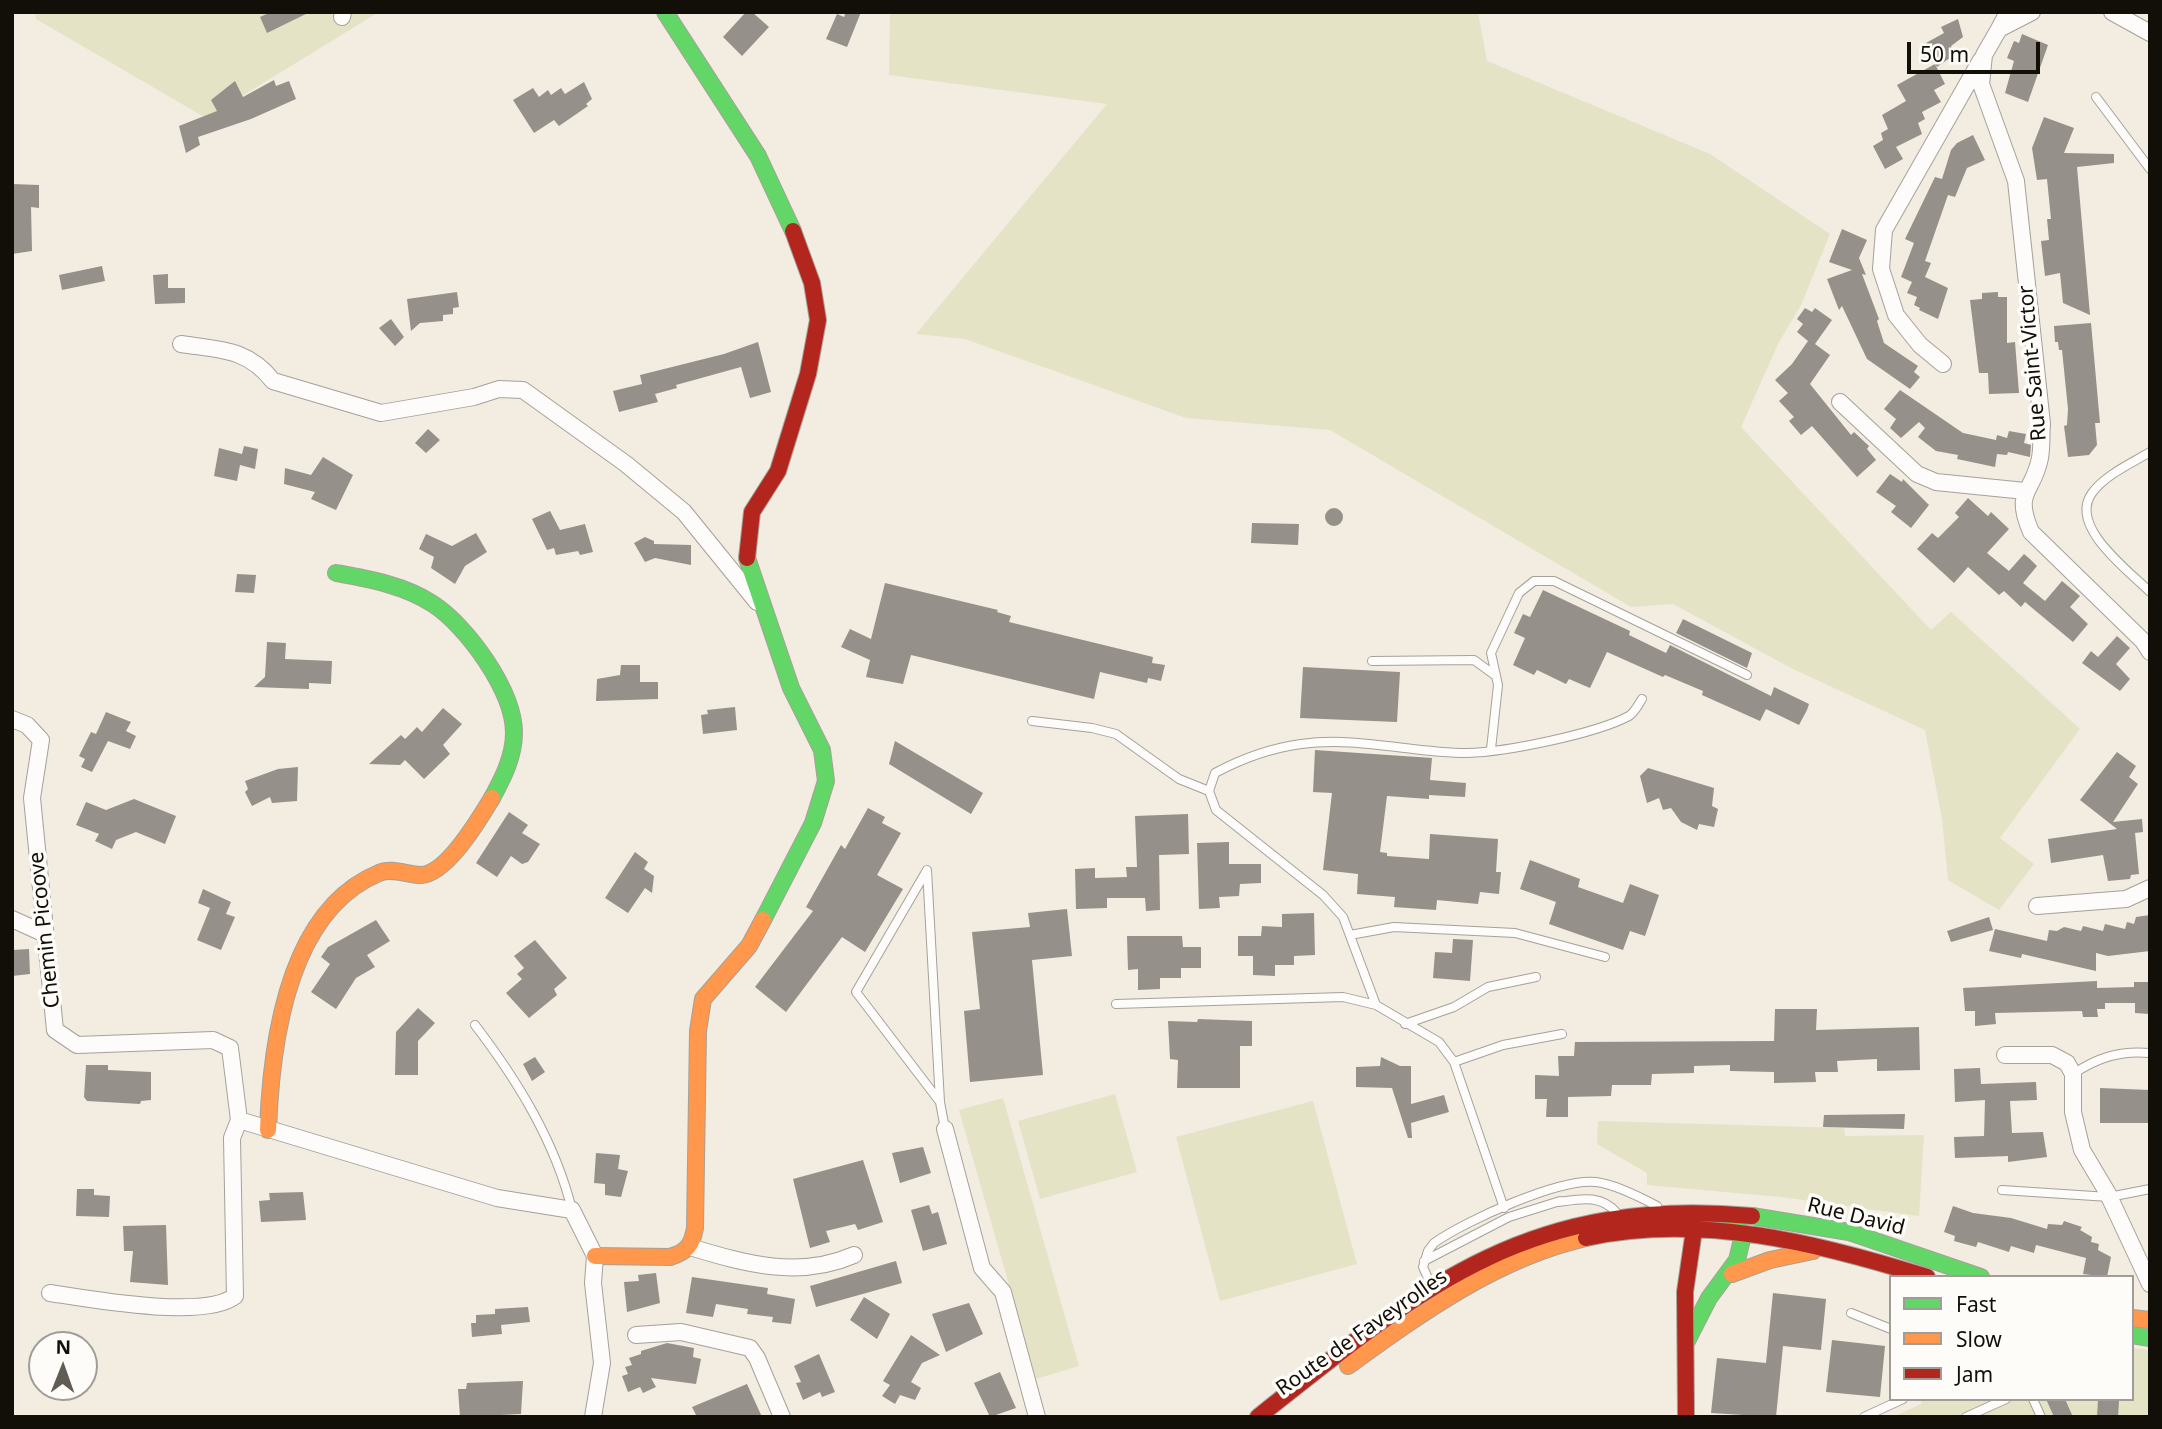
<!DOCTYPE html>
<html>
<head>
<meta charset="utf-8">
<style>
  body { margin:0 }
  #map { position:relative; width:2162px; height:1429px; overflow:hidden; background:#f2ece1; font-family:"Noto Sans",sans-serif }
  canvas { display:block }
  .frame { position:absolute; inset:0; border:14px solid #120e08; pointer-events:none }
  .legend { position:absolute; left:1889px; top:1275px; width:245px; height:126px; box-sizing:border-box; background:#fefcf9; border:2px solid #a09d99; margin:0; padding:9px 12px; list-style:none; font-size:21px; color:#120e08 }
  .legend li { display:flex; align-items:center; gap:14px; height:35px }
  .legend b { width:35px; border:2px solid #a09d99 }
  .north { position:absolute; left:28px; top:1331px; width:70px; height:70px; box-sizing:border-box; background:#fefcf9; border:2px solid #a09d99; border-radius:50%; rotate:1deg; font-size:19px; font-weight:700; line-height:28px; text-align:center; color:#120e08 }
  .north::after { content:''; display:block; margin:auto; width:24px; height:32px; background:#605c54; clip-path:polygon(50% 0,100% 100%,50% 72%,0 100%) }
  .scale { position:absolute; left:1907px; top:42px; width:133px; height:32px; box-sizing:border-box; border:4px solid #120e08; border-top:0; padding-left:9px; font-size:21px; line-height:24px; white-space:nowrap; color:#120e08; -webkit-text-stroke:5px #fefcf9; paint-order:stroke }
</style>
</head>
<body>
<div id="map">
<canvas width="2162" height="1429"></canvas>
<div class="frame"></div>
<ul class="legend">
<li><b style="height:9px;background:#63d668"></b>Fast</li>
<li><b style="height:9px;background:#ff974d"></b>Slow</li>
<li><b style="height:9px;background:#b3261e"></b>Jam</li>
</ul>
<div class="north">N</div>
<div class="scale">50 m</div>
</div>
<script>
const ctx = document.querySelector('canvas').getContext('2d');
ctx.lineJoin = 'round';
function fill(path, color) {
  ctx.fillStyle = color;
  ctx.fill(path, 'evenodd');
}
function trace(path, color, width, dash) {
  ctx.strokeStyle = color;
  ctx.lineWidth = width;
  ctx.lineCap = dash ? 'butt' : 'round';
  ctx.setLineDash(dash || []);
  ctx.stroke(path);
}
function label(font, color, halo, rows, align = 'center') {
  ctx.font = font + ' "Noto Sans",sans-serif';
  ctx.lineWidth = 7;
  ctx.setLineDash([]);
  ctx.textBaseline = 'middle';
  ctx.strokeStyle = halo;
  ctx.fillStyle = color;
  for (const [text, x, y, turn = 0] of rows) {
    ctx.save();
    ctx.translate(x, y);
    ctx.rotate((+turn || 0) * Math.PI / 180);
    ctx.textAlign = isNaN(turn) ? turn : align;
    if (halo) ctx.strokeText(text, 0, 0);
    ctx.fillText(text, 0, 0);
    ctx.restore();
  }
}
const green = new Path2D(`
  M35 12H379L206 118 36 19Z
  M890 12H1478L1487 61 1710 154 1830 234 1801 305 1778 344 1741 427 1931 630 1951 612 2080 729 2000 838 2034 864 1999 910 1948 880 1942 819 1925 730 1793 669 1673 604 1631 607 1330 430 1186 418 965 339 916 334 1107 104 889 75Z
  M1115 1094 1137 1172 1040 1199 1018 1121Z
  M1003 1098 1079 1366 1036 1379 959 1110Z
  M1313 1101 1357 1264 1220 1301 1176 1137Z
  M1598 1121 1844 1128 1845 1136 1924 1135 1919 1216 1781 1197 1647 1185V1173L1597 1144Z
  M2132 1348 2150 1350V1417H1893L1921 1404 1922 1399H2132Z`);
const building = new Path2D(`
  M271 12H310L267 33 260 17Z
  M746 12H752L769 27 742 56 723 37Z
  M846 12H861L847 47 826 39 837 14 844 17Z
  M1958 19 1963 37 1951 46 1954 55 1937 67 1926 43 1944 33 1941 27Z
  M2022 34 2048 45 2028 102 2005 93 2014 61 2007 58 2014 41 2019 43Z
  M1935 64 1945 84 1934 90 1941 102 1922 112 1925 119 1918 123 1922 134 1896 147 1903 159 1885 169 1873 146 1883 140 1881 133 1888 129 1882 115 1906 101 1897 85Z
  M274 80 276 86 289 81 296 99 251 119 198 137 200 145 186 153 179 126 217 111 211 100 235 81 243 97Z
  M584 82 592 99 586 104 588 106 559 126 554 120 534 133 513 100 533 88 539 97 548 90 551 95 561 88 565 94Z
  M2044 117 2074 128 2064 153 2114 154V163L2077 167 2090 315 2063 303 2060 273 2045 276 2041 241 2049 240 2047 219H2051L2047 179 2037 180 2032 148Z
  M1973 135 1985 160 1967 168 1955 197 1948 195 1925 261 1931 263 1925 277 1948 288 1938 319 1919 310 1920 308 1914 305 1917 297 1907 293 1912 282 1901 277 1914 243 1905 239 1935 177 1942 179 1951 150 1957 143Z
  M12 184 39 185V208L31 207 32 251 12 254Z
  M1842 229 1867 240 1859 258 1866 275 1862 274 1879 319 1877 321 1884 343 1918 366 1914 372 1920 377 1910 389 1867 359 1842 306 1839 310 1827 279 1852 270 1829 262Z
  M102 266 105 281 62 290 59 275Z
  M168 274V288H185V303L155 304 153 275Z
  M457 292 459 307 453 308V314L443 315V321L420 323 411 331 407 299Z
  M1998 292V297H2007V343L2015 342 2019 393 1989 394 1988 373H1979L1970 300 1982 299V293Z
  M1805 308 1812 312 1815 308 1832 320 1815 344 1830 355 1810 384 1851 435 1854 432 1869 446 1867 449 1876 460 1857 477 1812 426 1801 435 1789 421 1794 417 1779 401 1788 393 1775 380 1792 364 1808 341 1797 332 1803 324 1797 319Z
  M391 319 404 337 395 346 379 328Z
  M2091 323 2100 423H2095L2097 445 2089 455 2068 457 2064 426 2067 425 2068 409 2062 350H2059L2058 342H2055L2054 326Z
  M758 342 771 392 750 398 741 367 676 385 677 388 655 394 658 402 619 412 613 391 642 384 640 375 724 354Z
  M1900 390 1963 433 1996 440 1997 435 2007 438 2009 431 2026 434 2024 443 2031 445 2030 457 2008 452 2007 455 1997 454 1995 467 1957 459 1958 455 1936 451 1918 437 1925 428 1919 422 1901 438 1890 428 1896 419 1884 409Z
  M428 429 440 440 426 453 415 443Z
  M244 446 258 449 255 469 240 465 237 481 214 476 219 448 242 454Z
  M323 457 353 475 336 510 311 499 315 492 284 484 285 468 311 475Z
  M1890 474 1902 482 1903 479 1929 505 1911 528 1891 512 1896 506 1876 492Z
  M1968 498 1988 516 1991 512 2009 529 1987 553 2009 571 2024 554 2030 559 2037 566 2023 583 2045 601 2062 581 2080 596 2070 607 2088 624 2073 642 2025 602 2021 607 2004 591 1999 595 1968 567 1954 583 1917 549 1932 533 1938 538 1959 517 1955 513Z
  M1325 517a9 9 0 1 1 18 0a9 9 0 1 1-18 0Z
  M550 511 560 530 585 524 593 552 580 555 578 551 556 555 554 548 547 550 532 519Z
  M1252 523 1299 524 1298 545 1251 543Z
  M476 533 487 552 465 566 455 584 431 568 434 557 419 549 426 534 452 546Z
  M645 537 654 541V544L691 545V565L655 558 645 562 634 543Z
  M237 574 256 575 254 593 235 592Z
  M885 583 998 610 997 612 1011 616 1009 622 1153 657 1152 663 1165 665 1161 681 1148 678 1147 683 1100 672 1094 699 911 655 903 684 866 677 870 660 841 647 850 629 871 639Z
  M1543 590 1630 631 1629 635 1666 653 1670 645 1771 696 1774 687 1809 704 1807 710 1799 725 1766 709 1760 721 1702 695 1703 691 1665 675 1663 677 1607 652 1590 688 1569 679 1566 684 1537 670 1534 675 1513 665 1525 638 1514 633 1523 614 1530 617Z
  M1683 619 1752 653 1747 668 1676 633Z
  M2117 636 2130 648 2116 664 2130 679 2120 691 2082 663 2091 651 2098 657Z
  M267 642 286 643 285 659 332 661 331 684 309 683V689L254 687 265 677Z
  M621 665H640V682H658V699L596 701 597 679 620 675Z
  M1303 667 1400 672 1397 722 1300 718Z
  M735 707 737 730 703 734 701 715 708 714 707 710Z
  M443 708 462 724 443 745 450 754 424 779 405 760 400 765 369 764 401 735 405 739 417 727 422 732Z
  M106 712 131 722 126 731 136 736 130 749 108 741 92 772 81 767 85 759 79 756 91 732 96 734Z
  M895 741 983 793 971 814 889 764Z
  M1315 750 1432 758 1430 780 1466 783 1465 797 1429 795V799L1387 796 1380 852 1387 853V856L1429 859 1430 834 1498 839 1496 872H1501L1499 894 1480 892 1478 904 1437 900 1436 910 1394 907 1395 897 1357 894 1358 874 1323 870 1332 793 1313 792Z
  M2117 752 2136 766 2129 777 2138 784 2113 822 2142 819 2143 832 2135 833 2139 874 2131 875 2130 879 2108 881 2103 855 2051 863 2048 839 2117 829 2080 800Z
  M298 767 297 801 272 803 270 797 252 806 245 792 248 789 245 781 278 769Z
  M1648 768 1714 788 1712 806 1718 809 1714 827 1699 824 1697 830 1681 822 1671 808 1663 810 1659 798 1647 803 1640 776Z
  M134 799 176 816 165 844 136 832 116 840 112 849 95 841 99 834 76 825 86 802 106 810Z
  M868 808 885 817 882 823 901 833 877 875 903 889 865 952 842 937 786 1012 755 987 813 911 806 907 841 845 845 849Z
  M509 812 528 825 522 833 540 844 528 862 522 864 511 856 497 877 476 863Z
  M1188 814 1189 854 1159 855 1160 910 1146 911 1145 898H1107V908L1076 909 1075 869 1095 868V878L1127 877 1126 867H1137L1135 816Z
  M1229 842V864H1261V883L1240 884 1239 896 1219 897 1220 908 1199 909 1197 843Z
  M635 852 648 862 644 869 654 876 652 893 645 888 628 913 605 898Z
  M1530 860 1580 879 1578 887 1623 903 1630 884 1659 895 1645 936 1630 931 1623 950 1549 924 1556 902 1520 889Z
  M203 889 231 902 226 914 235 917 221 950 197 940 210 908 198 903Z
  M1067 909 1072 956 1032 960 1043 1075 970 1082 964 1011 980 1009 972 932 1030 927 1028 913Z
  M1314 913 1315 955 1294 956V965H1275V976L1253 975V956H1238V936H1261L1262 926 1282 927V914Z
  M2150 915V951L2108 956 2096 953V971L2022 954 2021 958 1989 951 1995 929 2047 941 2049 930 2057 931 2064 927 2081 931 2083 926 2103 931 2105 924 2125 929 2127 922 2134 924 2136 917Z
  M1989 917 1993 930 1951 942 1947 931Z
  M376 920 390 941 367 955 375 967 356 978 336 1009 311 992 330 964 321 957 328 947Z
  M1127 936H1182L1183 947H1201V968H1181V978H1160V989L1138 990V969L1128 970Z
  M1453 939 1473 940 1470 981 1433 978 1435 952 1452 953Z
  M535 940 567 978 554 989 557 995 529 1018 506 993 522 979 517 974 524 968 514 956Z
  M29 949 30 974 12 976V950Z
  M2097 981V988L2134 987V982H2150V1014L2135 1013V1003H2105V1009H2097L2098 1017H2083L2082 1011 1995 1013 1996 1024 1975 1026V1011H1965L1963 988Z
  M418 1008 435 1023 418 1041V1075H395L396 1032Z
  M1775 1009H1817L1816 1030 1919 1027 1920 1070 1877 1071V1059L1837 1061 1838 1072H1815L1816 1082 1774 1083V1072L1730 1071V1065L1694 1066V1073L1652 1074 1651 1085H1612L1611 1096 1568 1097V1117H1546L1547 1099H1535V1075L1559 1076 1558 1056H1574L1575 1042 1774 1041Z
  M1198 1019 1252 1021V1046H1240V1088H1177L1178 1060 1170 1059 1168 1021 1197 1022Z
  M535 1057 545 1072 532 1081 523 1064Z
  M1381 1057 1400 1066H1411V1104L1444 1095 1449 1112 1411 1123 1412 1138H1408L1392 1088 1356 1087V1067L1380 1066Z
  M86 1065H108V1070L151 1072V1100L141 1101 140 1104 87 1101 84 1097Z
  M1980 1068 1981 1084 2036 1082 2037 1100 2010 1101 2012 1133 2043 1132 2047 1157 2008 1162V1156L1955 1158 1954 1137 1984 1136 1985 1100 1955 1102 1954 1069Z
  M2100 1088 2150 1090V1123H2100Z
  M1905 1114 1904 1129 1823 1127 1824 1115Z
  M923 1147 931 1173 900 1183 892 1153Z
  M596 1153 620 1155 618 1169 628 1171 621 1197 605 1195V1184L594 1183Z
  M863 1160 883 1222 858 1230 855 1224 826 1231 830 1242 810 1248 793 1179Z
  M77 1189H94V1195L110 1196 109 1217 76 1216Z
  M303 1192 306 1220 261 1222 259 1201 270 1200 269 1193Z
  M929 1205 932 1214 938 1212 947 1244 923 1251 911 1210Z
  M1953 1206 1973 1213 2011 1218 2047 1229 2048 1224 2062 1225 2064 1221 2082 1227 2080 1230 2092 1237 2091 1242 2099 1244 2098 1250 2111 1257 2107 1277 2083 1274 2086 1258 2036 1245 2034 1253 2011 1246 2009 1252 1978 1242 1976 1247 1954 1241 1955 1236 1944 1232Z
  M166 1225 168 1285 130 1282 133 1251H124L123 1226Z
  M896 1261 902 1283 816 1307 810 1286Z
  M656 1273 660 1303 627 1312 624 1282 639 1281 638 1275Z
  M692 1277 768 1288 767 1294 795 1299 791 1324 772 1322 773 1317 747 1314 748 1309 716 1304 713 1317 686 1313Z
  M1773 1293 1826 1299 1821 1350 1783 1346 1776 1417 1711 1413 1717 1358 1766 1363Z
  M864 1297 890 1314 877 1339 850 1320Z
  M969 1303 983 1334 946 1352 932 1314Z
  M528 1307 530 1322 501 1325 502 1334 472 1337 471 1323H476V1315L495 1314V1309Z
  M911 1335 940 1355 922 1363 911 1382 921 1388 915 1400 900 1395 895 1404 882 1396 890 1385 883 1381Z
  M1832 1340 1885 1346 1880 1397 1826 1392Z
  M667 1343 694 1348 693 1357 701 1359 696 1384 651 1378 656 1387 643 1393 640 1387 628 1392 622 1376 628 1374 625 1367 632 1365 629 1358 641 1354V1351Z
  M819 1354 835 1392 822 1397 820 1392 803 1400 796 1383 801 1382 794 1366Z
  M1000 1372 1016 1408 990 1417 974 1383Z
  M523 1381 521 1414 460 1417 458 1389H466L467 1383Z
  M747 1384 762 1417H697L692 1407Z
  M2046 1399H2065L2073 1417H2054Z
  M2098 1400 2119 1401 2118 1417H2097Z`);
const lane = new Path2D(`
  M2096 97 2150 169
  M2150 452C2132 463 2105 475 2092 493 2068 526 2128 570 2150 592
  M1372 661 1474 660 1496 676
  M1032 721 1092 728 1116 734 1179 779 1209 791
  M1491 749 1498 685 1491 653 1519 593 1534 581H1554L1747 675
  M1350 935 1394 927 1515 933 1605 957
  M1116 1004 1343 997 1376 1005
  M1405 1024 1454 1007 1488 987 1536 977
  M475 1025C517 1080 555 1141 572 1210
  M1454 1062 1503 1045 1562 1034
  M2073 1074C2097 1058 2120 1050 2150 1053
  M940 1102 856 992 927 870 940 1102 945 1129
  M2002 1190 2109 1197 2150 1189
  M1558 1202C1580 1199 1601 1194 1617 1213
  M1504 1208 1454 1062 1439 1042 1376 1005 1343 917 1323 895 1216 810 1209 791 1215 773C1241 759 1272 748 1301 744 1357 736 1412 753 1467 753 1506 752 1595 734 1629 716 1635 712 1638 705 1642 699
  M1424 1261 1509 1217 1560 1201
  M1431 1285 1423 1267 1428 1251 1434 1243C1465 1221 1559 1178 1596 1182 1614 1184 1640 1197 1657 1206
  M1851 1313 1891 1329
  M2033 1399 2041 1417
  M1864 1417 1903 1399
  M1966 1417 2006 1399`);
const street = new Path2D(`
  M2008 12 1999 29 2032 12
  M2112 12 2150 33
  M342 17 343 12
  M1999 29 1984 55 1981 84 2016 181 2042 424C2041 435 2042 447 2040 458 2033 494 2013 490 2031 532L2143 641 2150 652
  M181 344C220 350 247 348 273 381L381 413 474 397 499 389 523 390 626 464 684 512 757 602
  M1943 364 1920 345 1896 315 1881 269 1884 230 1981 60
  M1840 402 1917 474 1936 482 2025 491
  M12 719 27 725 41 740 32 798 55 1030 77 1045 213 1040 230 1048 239 1120
  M2037 906 2126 899 2150 888
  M12 919 45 934
  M2005 1055H2052L2067 1063 2073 1074V1112L2082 1150 2107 1192 2150 1284
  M239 1120 497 1198 572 1210 595 1256 593 1283 602 1363 593 1417
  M945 1129 982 1268 1003 1292 1037 1417
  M690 1247C746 1264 799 1279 854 1255
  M50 1293C89 1299 205 1320 235 1296L232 1138 239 1120
  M636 1335 681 1332 750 1348 757 1358 782 1417`);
const fast = new Path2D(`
  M665 12 758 156 793 231
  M747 558 791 688 822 750 826 781 813 823 763 920
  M336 573C369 579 404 585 433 604 467 626 514 691 514 733 514 756 503 778 492 798
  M1752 1216 1849 1232 1981 1277
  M2132 1335 2150 1338
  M1687 1341 1709 1298 1737 1260 1743 1235 1734 1224`);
const slow = new Path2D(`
  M268 1130C271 1045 287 911 379 873 392 867 407 875 421 875 447 874 480 818 492 798
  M595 1256 670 1257C687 1252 692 1245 695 1228L698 1031 703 999 749 946 763 920
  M1732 1274 1770 1260 1813 1251
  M2132 1318 2150 1320
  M1348 1366C1420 1314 1497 1258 1586 1238`);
const jam = new Path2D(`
  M747 558 752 512 778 471 808 374 818 320 812 283 793 231
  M1586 1238C1700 1213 1818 1243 1927 1277
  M1258 1417C1422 1286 1530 1196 1752 1216
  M1686 1417 1685 1292 1694 1230`);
const streetNames = [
  ["Rue Saint-Victor",2033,363,-95],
  ["Chemin Picoove",45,930,-96],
  ["Rue David",1856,1217,14],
  ["Route de Faveyrolles",1362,1333,-35]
];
fill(green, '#e4e3c6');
fill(building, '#96908a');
trace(lane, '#a6a199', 10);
trace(street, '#a6a199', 18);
trace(fast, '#a6a199', 18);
trace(slow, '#a6a199', 18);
trace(jam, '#a6a199', 18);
trace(lane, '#fdfcfa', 8);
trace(street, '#fdfcfa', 16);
trace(fast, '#63d668', 16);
trace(slow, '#ff974d', 16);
trace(jam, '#b3261e', 16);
label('21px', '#120e08', '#fefcf9', streetNames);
</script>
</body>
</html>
